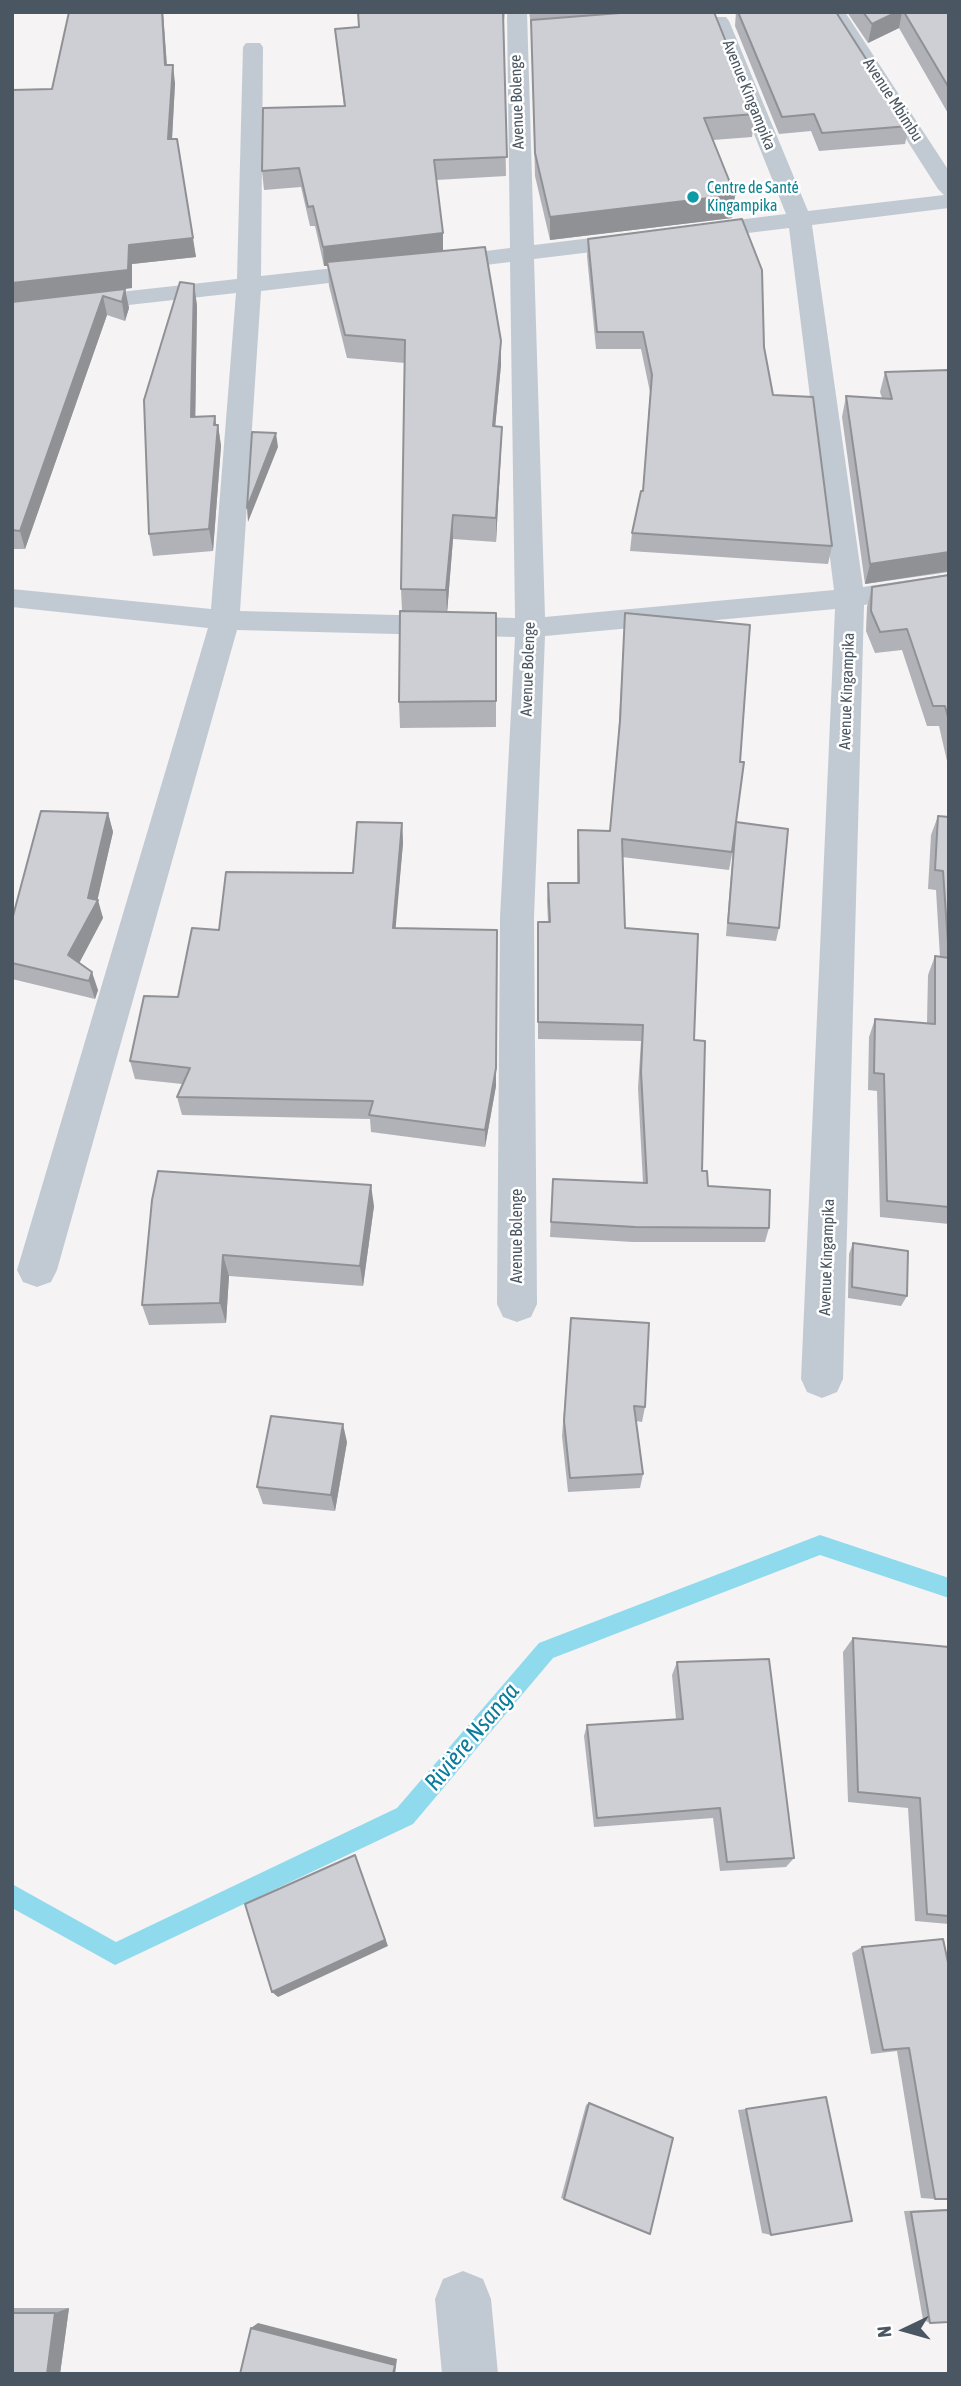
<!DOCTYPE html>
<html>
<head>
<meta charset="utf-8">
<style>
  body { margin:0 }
  #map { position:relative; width:961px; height:2386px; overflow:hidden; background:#f5f3f3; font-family:"Asap Condensed",sans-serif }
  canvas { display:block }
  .frame { position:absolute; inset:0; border:14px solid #4a5661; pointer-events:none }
  .north { position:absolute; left:870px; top:2295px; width:70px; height:70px; -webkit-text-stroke:5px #fff; paint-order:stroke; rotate:265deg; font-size:19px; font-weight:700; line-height:28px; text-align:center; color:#4a5661 }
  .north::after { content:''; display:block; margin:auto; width:24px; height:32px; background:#4a5661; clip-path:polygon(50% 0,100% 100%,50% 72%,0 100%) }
</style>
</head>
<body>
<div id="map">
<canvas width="961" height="2386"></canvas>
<div class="frame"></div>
<div class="north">N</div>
</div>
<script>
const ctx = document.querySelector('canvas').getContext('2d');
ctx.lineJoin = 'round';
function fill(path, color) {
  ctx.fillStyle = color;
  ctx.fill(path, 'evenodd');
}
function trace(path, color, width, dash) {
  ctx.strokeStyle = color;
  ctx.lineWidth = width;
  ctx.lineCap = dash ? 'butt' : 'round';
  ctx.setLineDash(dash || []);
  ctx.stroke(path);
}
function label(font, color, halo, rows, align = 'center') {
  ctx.font = font + ' "Asap Condensed",sans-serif';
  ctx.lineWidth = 5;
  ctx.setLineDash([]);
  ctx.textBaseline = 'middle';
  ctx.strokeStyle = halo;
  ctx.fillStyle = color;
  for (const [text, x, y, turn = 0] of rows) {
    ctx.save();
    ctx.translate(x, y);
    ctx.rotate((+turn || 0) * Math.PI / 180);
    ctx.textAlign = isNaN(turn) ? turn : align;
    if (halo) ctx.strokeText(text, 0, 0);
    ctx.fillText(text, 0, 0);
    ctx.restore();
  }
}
const stream = new Path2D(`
  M820 1535 949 1578V1598L820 1555 553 1658 413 1824 115 1965 12 1908V1884L116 1942 397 1808 539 1643Z`);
const minor = new Path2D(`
  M507 12H527L534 245 786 214 709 21 712 17H726L729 21 808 211 944 195 938 189 825 12H845L949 171V208L812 225 863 587 949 574V592L864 605 843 1379 837 1392 822 1398 807 1392 801 1379 835 609 545 636 534 917 537 1304 531 1317 517 1322 503 1317 497 1304 500 917 515 637 237 630 57 1270 51 1282 37 1287 23 1282 17 1270 208 628 12 607V589L211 609 236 293 12 318V304L237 279 243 47 246 43H260L263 47 261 276 380 263 389 265 392 270 389 275 380 277 261 291 240 611 515 618 510 262 437 271 428 269 425 264 428 259 437 257 510 248ZM789 228 834 590 545 617 534 259Z
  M463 2271 483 2279 491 2299 498 2374H442L435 2299 443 2279Z`);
const wall = new Path2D(`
  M69 12H163L167 65 175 83 172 139 196 257 132 264V288L87 293 125 289 129 308 125 321 107 315 25 549H12V90L52 89Z
  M358 12H505L503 30 506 176 436 180 443 251 501 341V365L495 426 502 427 501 450 496 542 453 539 447 612 496 613V727L400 728 399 702 402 611 401 589 405 363 347 358 329 286 328 266H324L315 226H310L301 187 264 190 262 171 344 106 335 29 359 27Z
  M529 12H714L755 114 752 137 713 140 735 195 732 218 550 240 535 176 531 25Z
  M736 12H836L909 126 905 144 819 151 811 131 779 134 735 26Z
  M847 12H949V115L899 28 868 43Z
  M588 239 764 347 773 395 832 546 828 564 630 551 632 533 643 491 650 392 641 349H596L587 256Z
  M194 284 197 306 195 417 215 416 216 425H218L221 446 213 551 153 556 149 534Z
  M949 370V572L865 584 842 417 846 396 882 398 880 392 885 372Z
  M949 575V770L939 726H927L902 650 875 653 866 631 867 607 872 587Z
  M625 613 740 762 736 822 779 928 776 941 726 936 733 849 729 870 622 857 625 928 694 1040 702 1171 708 1186 769 1228 765 1242H633L550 1237 553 1179 643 1183 638 1088 641 1041 538 1039V922H548L547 901 548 883H577V848L578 830 610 831 618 739Z
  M108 813 113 832 97 900 103 918 79 963 98 990 95 999 12 979V915L13 916Z
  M938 816 949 817V1224L880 1217 877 1091 868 1090 869 1037 875 1019 927 1023 928 975 935 956 940 957 936 890 928 889 931 835Z
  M402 823 403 843 395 928 496 1086 485 1147 371 1132 370 1119 182 1115 177 1097 182 1084 135 1079 130 1061 178 997 219 930 353 873Z
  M158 1171 374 1206 363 1286 229 1276 226 1323 149 1325 142 1305Z
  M853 1243 907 1296 901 1306 848 1298 849 1254Z
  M571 1318 645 1407 642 1422 636 1421 643 1474 640 1488 568 1492 562 1436Z
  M347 1442 335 1511 263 1504 257 1487Z
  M853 1638 949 1647V1924L915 1921 908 1808 848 1802 843 1652Z
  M677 1662 794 1858 786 1867 720 1871 713 1818 594 1827 584 1736 587 1725 676 1719 672 1675Z
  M943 1939 935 2199 921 2198 897 2051 871 2054 852 1953 862 1947Z
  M589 2103 650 2234 561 2198 586 2105Z
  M746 2109 771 2235 762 2233 738 2110Z
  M949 2209V2322L930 2323 923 2320 904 2211Z
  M12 2308H69L60 2374H12Z`);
const shadedWall = new Path2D(`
  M162 12H163L168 83 165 65Z
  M897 12H902L899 28 868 43 872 24Z
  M173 65 175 83 171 158 168 139Z
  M735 195 732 218 550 240V217Z
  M443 233V253L327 262 328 266H324L323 247Z
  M193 238 196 257 132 264V288L12 302V283L129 245Z
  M194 284 197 306 195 439 191 417Z
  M125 289 129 308 125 321 122 302Z
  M103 296 107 315 25 549 20 531Z
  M501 341V365L493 450V426Z
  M215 416 217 432 218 425 221 446 213 551 209 529Z
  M502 427 501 450 496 542V518Z
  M276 433 278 447 248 522 247 508Z
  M453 515V539L447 614 446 590Z
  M949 552V571L865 584 870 564Z
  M108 813 113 832 97 902 98 900 103 918 74 973 68 955 88 898Z
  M402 823 403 843 394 947 393 928Z
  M92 972 98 990 95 999 89 981Z
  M496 1068V1086L485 1147V1130Z
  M371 1185 374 1206 363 1286 360 1266Z
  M223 1255 229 1276 226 1323 220 1303Z
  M343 1424 347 1442 335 1511 331 1495Z
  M358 1864 388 1946 278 1997 272 1992Z
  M69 2308 60 2374H47L55 2313Z
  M258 2323 397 2359 395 2374 251 2328Z`);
const building = new Path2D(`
  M69 12H162L165 65H173L168 139H177L193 238 129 245 128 270 12 283V90L52 89Z
  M358 12H503L507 157 434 160 443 233 323 247 313 206 308 207 299 168 262 171 263 108 345 106 335 29 359 27Z
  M633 12H714L755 114 704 118 735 195 550 217 535 153 531 20Z
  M738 12H836L909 126 822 133 814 114 782 117Z
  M863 12H897L872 24Z
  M904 12H949V88Z
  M742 219 762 270 764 347 773 395 813 397 832 546 632 533 641 491H643L652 375 643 332H597L588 239Z
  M485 247 501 341 493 426 502 427 496 518 453 515 446 590 401 589 405 340 345 335 327 262Z
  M180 282 194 284 191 417 215 416 214 425H218L209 529 149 534 144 400Z
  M125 289 122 302 103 296 20 531 12 530V302Z
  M949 370V552L870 564 846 396 892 399 885 372Z
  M252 432 276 433 247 508Z
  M949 575V721L945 706H933L907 629 880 632 871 611 872 587Z
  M400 611 496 613V701L399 702Z
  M625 613 750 625 740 762H744L732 852 622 839 625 928 698 934 694 1040 705 1041 702 1171H707L708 1186 770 1190 769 1228 635 1227 551 1222 553 1179 647 1183 641 1072 643 1025 538 1022V922H550L548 883H579L578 830 610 831 620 721Z
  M41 811 108 813 88 898 98 900 68 955 92 972 89 981 12 963V915L13 916Z
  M938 816 949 817V1207L887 1201 884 1074 874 1073 875 1019 935 1024V956L949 958 943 871 935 870Z
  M357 822 402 823 393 928 497 930 496 1068 485 1130 369 1115 373 1101 177 1097 190 1068 130 1061 144 996 178 997 192 928 219 930 226 872 353 873Z
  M736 822 788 829 779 928 728 923Z
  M158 1171 371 1185 360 1266 223 1255 220 1303 142 1305 152 1200Z
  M853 1243 908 1251 907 1296 852 1287Z
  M571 1318 649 1323 645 1407 634 1406 643 1474 570 1478 564 1421Z
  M271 1416 343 1424 331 1495 257 1487Z
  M853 1638 949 1647V1916L927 1914 920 1798 858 1792Z
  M769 1659 794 1858 727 1862 720 1808 597 1818 587 1725 683 1719 677 1662Z
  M355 1855 385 1940 272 1992 245 1904Z
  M943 1939 949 1967V2199H935L909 2048 883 2050 862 1947Z
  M826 2097 852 2221 771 2235 746 2109Z
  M589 2103 673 2138 650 2234 564 2199Z
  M949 2210V2322L930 2323 911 2212Z
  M12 2313H55L47 2374H12Z
  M251 2328 395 2365 393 2374H240Z`);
const markers = [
  [693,197,7,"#0f9aa8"]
];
const farStreetnames = [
  ["Avenue Kingampika",749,95,68],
  ["Avenue Mbimbu",893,100,57],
  ["Avenue Bolenge",517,102,-92],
  ["Avenue Bolenge",528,669,-88],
  ["Avenue Kingampika",847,691,-88],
  ["Avenue Bolenge",517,1236,-90],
  ["Avenue Kingampika",827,1257,-88]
];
const farCulturenames = [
  ["Centre de Santé",707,188],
  ["Kingampika",707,206]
];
const nearWaternames = [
  ["Rivière Nsanga",472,1737,-50]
];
fill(stream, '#90daee');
fill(minor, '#c1cad2');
fill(wall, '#b0b2b7');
fill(shadedWall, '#909195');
fill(building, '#cdcfd5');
trace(building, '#909195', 2);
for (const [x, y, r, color] of markers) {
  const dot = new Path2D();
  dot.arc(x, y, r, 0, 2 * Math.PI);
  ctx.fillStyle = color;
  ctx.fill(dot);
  trace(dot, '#fff', 2.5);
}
label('16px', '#4a5661', '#fff', farStreetnames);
label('16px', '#0d838f', '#fff', farCulturenames, 'left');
label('italic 24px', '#0c7c9b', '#fff', nearWaternames);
</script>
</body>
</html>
